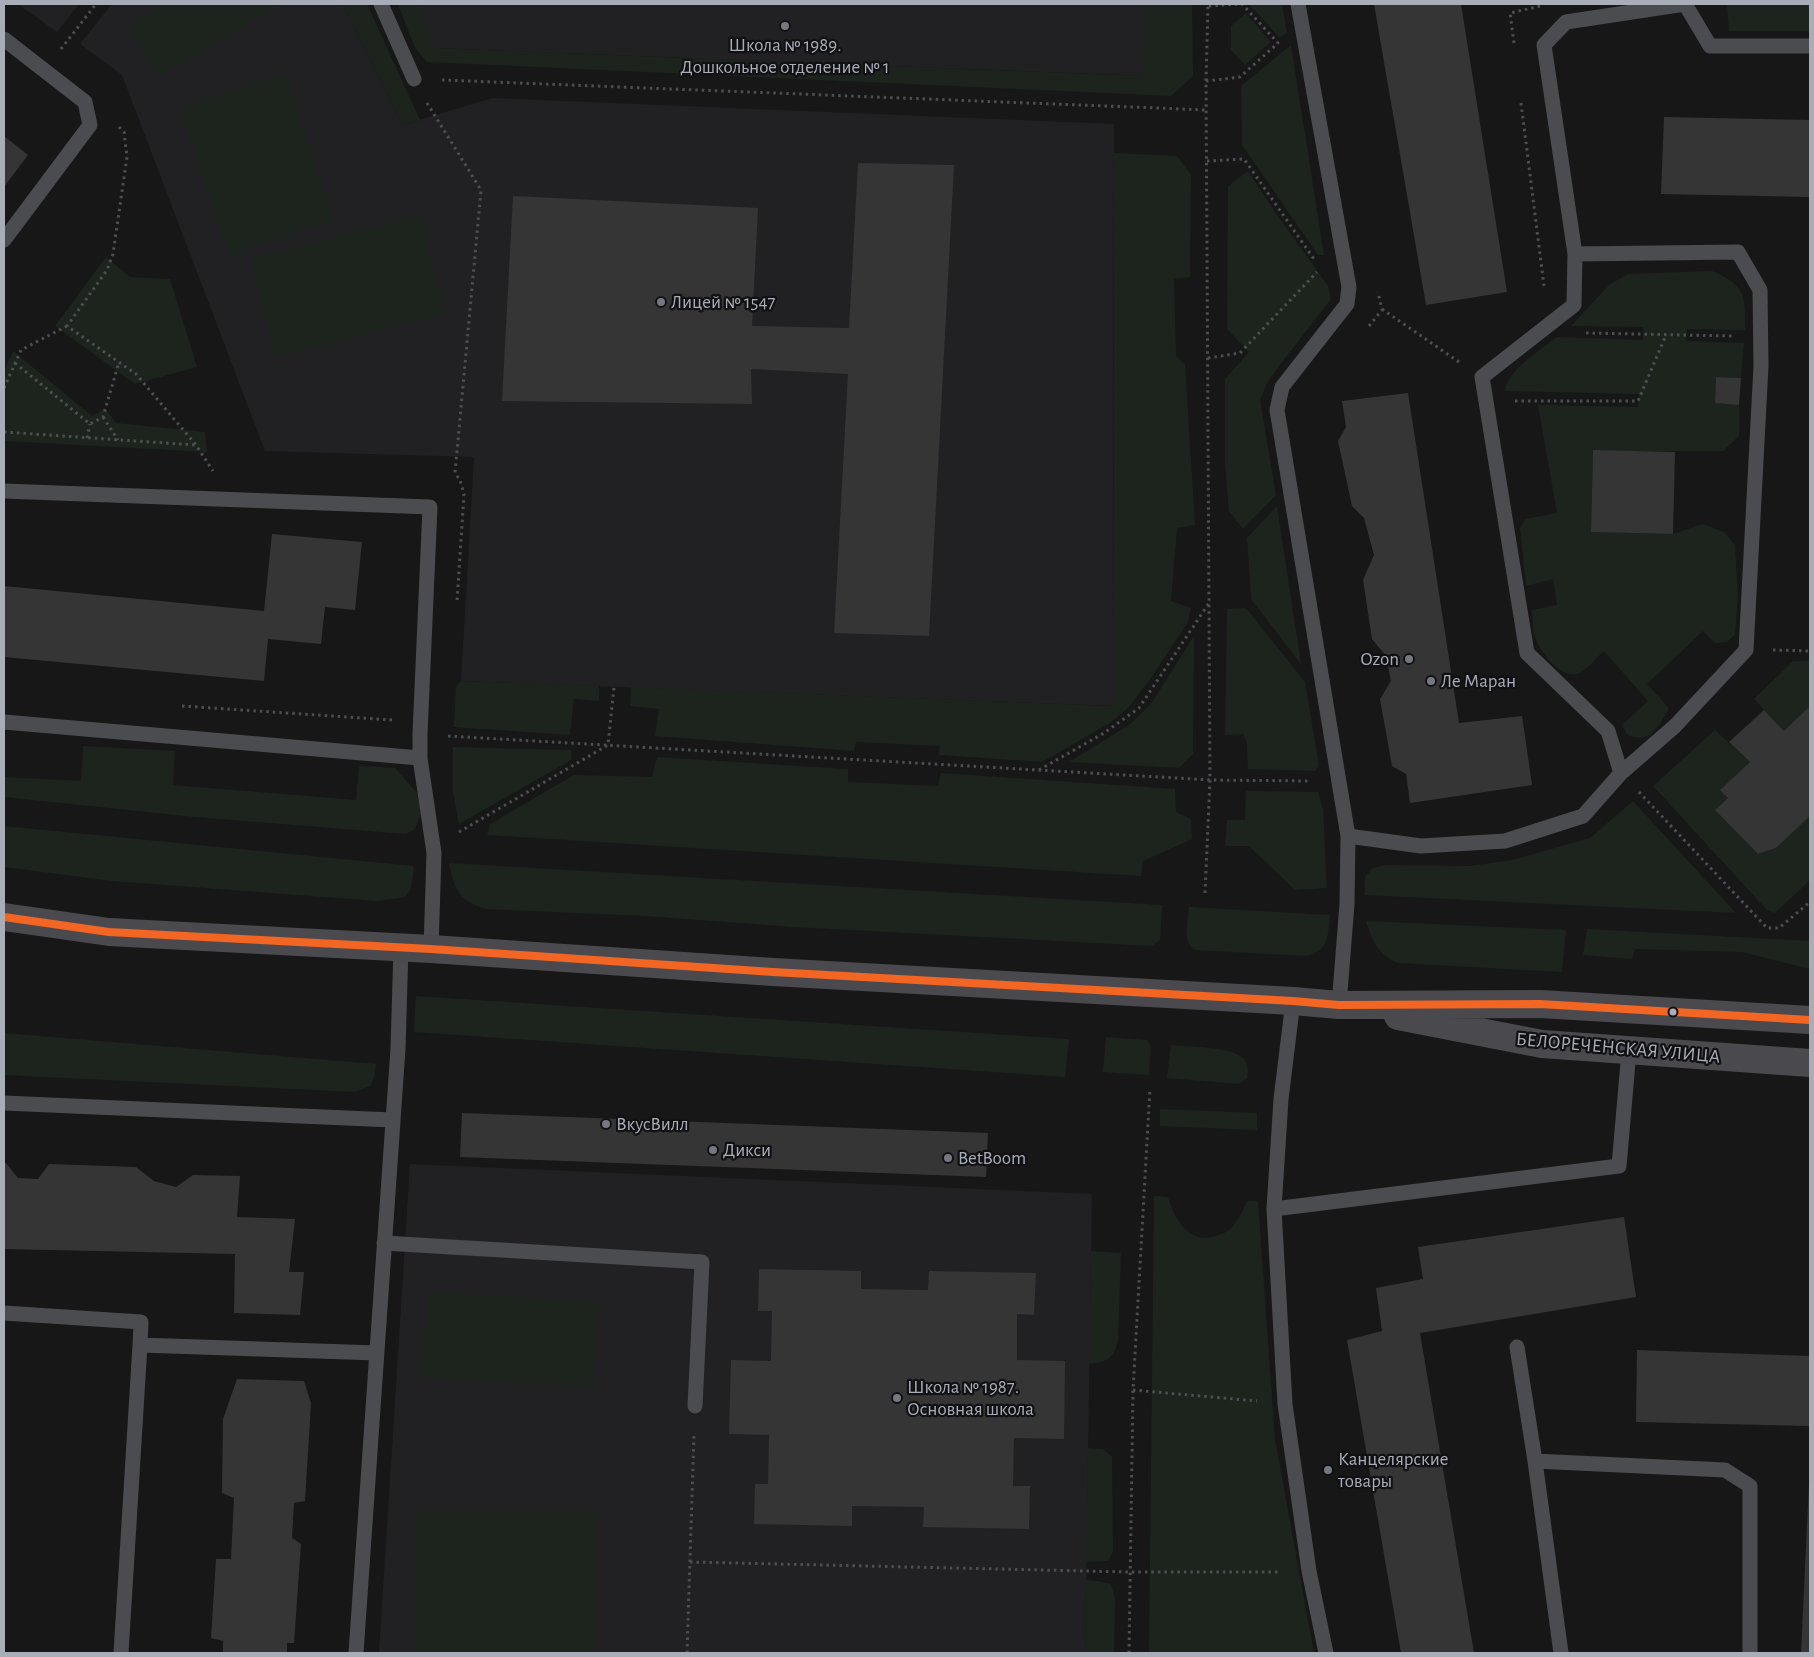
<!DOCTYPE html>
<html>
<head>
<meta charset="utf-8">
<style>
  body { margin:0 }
  #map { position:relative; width:1814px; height:1657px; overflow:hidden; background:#171717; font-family:"Alegreya Sans",sans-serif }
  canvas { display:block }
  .frame { position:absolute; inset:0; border:5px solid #a8adb8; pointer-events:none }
</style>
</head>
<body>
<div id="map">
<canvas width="1814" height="1657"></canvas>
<div class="frame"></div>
</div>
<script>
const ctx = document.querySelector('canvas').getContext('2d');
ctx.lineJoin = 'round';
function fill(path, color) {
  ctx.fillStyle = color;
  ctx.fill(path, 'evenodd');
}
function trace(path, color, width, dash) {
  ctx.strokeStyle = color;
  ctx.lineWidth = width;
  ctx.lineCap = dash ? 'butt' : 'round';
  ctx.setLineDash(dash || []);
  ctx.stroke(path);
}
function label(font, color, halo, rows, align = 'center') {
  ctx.font = font + ' "Alegreya Sans",sans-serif';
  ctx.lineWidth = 4.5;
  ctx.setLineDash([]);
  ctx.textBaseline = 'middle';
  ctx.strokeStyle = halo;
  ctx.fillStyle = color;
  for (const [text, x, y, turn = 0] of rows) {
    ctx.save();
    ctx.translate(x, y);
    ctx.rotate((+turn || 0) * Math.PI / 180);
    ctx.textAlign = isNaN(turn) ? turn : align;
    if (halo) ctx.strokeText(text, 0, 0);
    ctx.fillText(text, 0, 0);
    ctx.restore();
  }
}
const built = new Path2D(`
  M18 4H79L57 32Z
  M112 4H343L403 125 492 98 1114 124 1113 706 461 681 474 457 265 451 122 75 80 44Z
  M417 4H1145V76L433 48Z
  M410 1164 1092 1194 1085 1653H379Z`);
const green = new Path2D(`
  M167 4H280L160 76 130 26Z
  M343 4H367L420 120 403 125Z
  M398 4H417L434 48 1144 76 1145 4H1192L1193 76 1171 96 427 62 415 48Z
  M1249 4H1282L1287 33 1279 37Z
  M1727 4H1810V31H1729Z
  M1246 13 1271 42 1245 65 1231 50V26Z
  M1291 45 1324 255H1318L1242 145 1241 86Z
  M285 73 334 219 229 255 180 109Z
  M1114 153 1177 156 1191 175 1190 277 1174 279 1176 356 1185 365 1195 525 1177 528 1171 601 1191 608 1188 622 1151 678 1128 708 1110 723 1042 762 939 755 940 746 856 742 854 751 655 736 659 709 630 706 631 687 1113 706Z
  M1248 171 1275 212 1328 286 1331 299 1282 362 1267 383 1260 400 1276 495 1243 529 1229 511 1225 464V379L1249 352 1227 329 1228 186Z
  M419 214 446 313 276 358 250 260Z
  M106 257 130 277 170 279 197 367 135 384 55 326Z
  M1712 271C1745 284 1746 297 1745 330L1687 329 1686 341 1744 343 1741 378 1716 377 1715 403 1739 405V436L1723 451H1593L1591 532 1673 534 1703 524 1724 532 1735 545 1738 596 1735 634 1727 642 1715 643 1703 631 1647 684 1669 708C1662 721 1653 741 1635 737 1627 736 1624 732 1623 724L1648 701 1604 651C1597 657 1585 672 1577 674 1560 679 1537 648 1534 634 1532 626 1533 617 1532 610L1557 605 1553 579 1526 586 1520 528 1525 519 1557 513 1538 405 1638 407 1639 394 1505 391C1507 370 1541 350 1557 337L1643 340V327L1571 326 1609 285 1628 274Z
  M13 351 92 416 105 408 116 423 205 432 207 452 4 441V371Z
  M1277 506 1301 664 1251 599 1247 538Z
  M1246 608 1305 682 1319 766 1315 771 1248 769 1247 743 1243 734 1225 735 1227 609Z
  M1194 636 1193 754 1179 768 1069 762 1129 725 1151 704Z
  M1793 661H1810V711L1808 709 1784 731 1754 699Z
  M461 681 599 686V701L574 699 570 735 454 727 456 686Z
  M1715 730 1750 762 1721 789 1728 798 1715 810 1758 854 1776 848 1810 816V880L1775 913 1767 910 1653 786Z
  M83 746 175 751 173 785 356 800 359 766 395 768 417 793 421 813 415 829 406 834 195 817 4 797V777L81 781Z
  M453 747 571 750V760L459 824 453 792Z
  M657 757 848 769V782L938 786 941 773 1175 789 1176 812 1191 819 1192 839 1143 861 1141 876 487 835 490 824 574 775 652 777Z
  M1246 791 1318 792 1323 809 1327 888 1295 890 1249 846H1225L1227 820H1245Z
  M1633 801 1736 913 1365 895V877L1373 868 1386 865 1470 866 1512 860 1590 838Z
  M4 826 414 866 411 889 405 897 378 901 112 881 4 867Z
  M449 863 1162 905 1160 940 1152 946 795 927 645 916 486 909C458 900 455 891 449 863Z
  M1189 907 1330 915C1328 935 1329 951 1307 956L1194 950C1182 940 1188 922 1189 907Z
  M1366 921 1566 930 1562 972 1399 963C1379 957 1372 940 1366 921Z
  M1587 929 1810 941V969L1742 952 1635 949 1632 959 1583 955Z
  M416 996 1069 1039 1065 1077 414 1032Z
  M4 1033 376 1064 375 1075 370 1086 355 1092 4 1075Z
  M1106 1037 1147 1040 1151 1046 1149 1075 1103 1072Z
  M1171 1045C1188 1047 1232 1046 1244 1059 1249 1065 1248 1071 1247 1078L1239 1084 1167 1078Z
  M1160 1109 1257 1113V1130L1160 1126Z
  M1154 1196 1168 1197C1175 1220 1189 1245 1216 1236 1222 1234 1230 1231 1233 1226 1239 1219 1243 1210 1247 1201H1258L1275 1439 1314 1653H1149Z
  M1091 1251 1121 1253 1118 1341C1113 1359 1107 1362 1089 1364Z
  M427 1292 598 1301 594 1386 422 1378Z
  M1088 1448 1103 1449 1112 1457 1113 1552 1108 1561 1086 1562Z
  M416 1511H596V1653H416Z
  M1086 1580 1097 1581 1111 1584 1115 1598 1114 1653H1085Z`);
const building = new Path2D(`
  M1374 4H1461L1507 292 1426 305Z
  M1664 117 1810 120V197L1661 194Z
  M4 136 28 155 4 187Z
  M858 163 954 165 929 636 834 633 848 374 751 369 752 404 502 401 513 196 758 208 752 326 849 328Z
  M1716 377 1741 378 1739 405 1715 403Z
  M1408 393 1459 723 1522 716 1532 785 1410 803 1406 774 1392 766 1380 699 1391 681 1386 656 1372 639 1363 580 1374 555 1364 518 1352 506 1338 441 1346 427 1342 401Z
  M1593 450 1675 452 1673 534 1591 532Z
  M272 534 362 542 355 610 325 607 321 644 268 639 264 681 4 657V586L264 611Z
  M1808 708 1810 711V816L1776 848 1758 854 1715 810 1728 798 1720 790 1750 762 1729 742 1764 710 1784 731Z
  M462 1113 988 1133 986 1177 460 1157Z
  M4 1163H6L18 1178 38 1179 49 1164 136 1167 154 1181 176 1187 193 1175 240 1176 237 1217 295 1219 289 1272H304L300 1315 234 1313 235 1254 4 1249Z
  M1624 1217 1636 1297 1420 1333 1474 1653H1401L1347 1340 1382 1331 1376 1288 1423 1279 1418 1247Z
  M759 1269 861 1271V1289L928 1290 929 1271 1036 1273 1034 1315 1017 1314V1360L1065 1361 1064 1439 1014 1438 1013 1486H1030L1029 1529 923 1527 924 1507 852 1506V1526L754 1524 755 1484H768L769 1435 729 1434 731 1360 771 1361 772 1311H758Z
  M1637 1350 1810 1356V1426L1636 1422Z
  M237 1379 304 1381 311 1403 305 1501 294 1503 292 1538 301 1544 294 1643H287V1653H223V1641L211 1638 216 1559H231L234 1498 222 1493 223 1419Z
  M1809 1483H1810V1653H1801Z`);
const path = new Path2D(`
  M1514 43 1510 13 1541 6
  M61 49 96 4
  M442 80 1207 110
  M1206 81 1240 77 1278 43 1242 4 1208 6
  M427 103 481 190 455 473 460 480 464 494 457 602
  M1521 103 1544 286
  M119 127 124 132 127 157 113 254 107 270 67 326 136 374 196 445 213 471
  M1207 161 1244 159 1314 259
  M1382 309 1459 362
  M1369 326 1382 310 1378 292
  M1586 333 1732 336
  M1208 358 1240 353 1317 272
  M15 363 90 424 103 417 119 362
  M4 388 21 350 67 326
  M1515 401H1638L1666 335
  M103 417 118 440
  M4 432 195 445
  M87 438 90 424
  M1773 650 1810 651
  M182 706 392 720
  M448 736 1210 780 1206 81 1208 4
  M1039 770 1104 733 1139 708 1209 603
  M1639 792 1767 928H1779L1810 902
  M459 832 608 745 614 687
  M1205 893 1210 780 1311 781
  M1133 1390 1257 1401
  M690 1562 1129 1572H1281
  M687 1653 694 1434
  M1129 1653 1133 1390 1150 1088`);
const service = new Path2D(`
  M381 4 414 79
  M1298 4 1349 287 1347 304 1282 387 1277 410 1348 836 1347 904 1339 1005
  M1685 4 1710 46H1810
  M4 39 85 102 90 125 4 240
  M4 491 430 507 420 734V758L434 853 431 949
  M4 722 420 758
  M1621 773 1608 731 1527 653 1482 377 1574 305 1575 254 1544 45 1566 22 1685 4
  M1348 836 1421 846 1505 841 1583 816 1621 773 1675 726 1746 650 1761 366 1760 290 1738 252 1575 254
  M1293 1001 1281 1099 1274 1209 1285 1404 1309 1571 1326 1653
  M4 1103 392 1120
  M1274 1209 1619 1166 1629 1051
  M384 1243 702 1262 695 1406
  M4 1313 141 1322 140 1345
  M1517 1347 1535 1461
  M121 1653 140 1345 377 1353
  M356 1653 398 1049 401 947
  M1561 1653 1535 1461 1725 1470 1750 1486V1653`);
const secondary = new Path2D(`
  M4 917 109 932 431 949 773 972 1293 1001 1339 1005 1540 1004 1810 1020
  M1398 1016 1542 1044 1810 1063`);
const bus1 = new Path2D(`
  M4 917 109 932 431 949 773 972 1293 1001 1339 1005 1540 1004 1810 1020`);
const markers = [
  [785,26,5,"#757880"],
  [661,302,5,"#757880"],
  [1409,659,5,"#757880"],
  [1431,681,5,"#757880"],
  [1673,1012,4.5,"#a8adb8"],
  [606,1124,5,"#757880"],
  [713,1150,5,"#757880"],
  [948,1158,5,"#757880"],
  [897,1398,5,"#757880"],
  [1328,1470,5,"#757880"]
];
const poiNames = [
  ["Школа № 1989.",785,45,"center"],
  ["Дошкольное отделение № 1",785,67,"center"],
  ["Лицей № 1547",671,302],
  ["Ozon",1399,659,"right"],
  ["Ле Маран",1441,681],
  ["ВкусВилл",616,1124],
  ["Дикси",723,1150],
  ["BetBoom",958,1158],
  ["Школа № 1987.",907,1387],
  ["Основная школа",907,1409],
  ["Канцелярские",1338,1459],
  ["товары",1338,1481]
];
const streetNames = [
  ["БЕЛОРЕЧЕНСКАЯ УЛИЦА",1618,1048,5]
];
fill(built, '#212123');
fill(green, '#1d241e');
fill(building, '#353536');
trace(path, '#4d4e52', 3, [2.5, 4]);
trace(service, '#4b4c50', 15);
trace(secondary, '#4a4a4e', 28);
trace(bus1, '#f26522', 8);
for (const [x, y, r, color] of markers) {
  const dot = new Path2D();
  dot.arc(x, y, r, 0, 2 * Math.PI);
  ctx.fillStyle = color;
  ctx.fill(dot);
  trace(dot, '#111113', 2);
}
label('19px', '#a8adb8', '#111113', poiNames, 'left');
label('19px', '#a8adb8', '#111113', streetNames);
</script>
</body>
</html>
